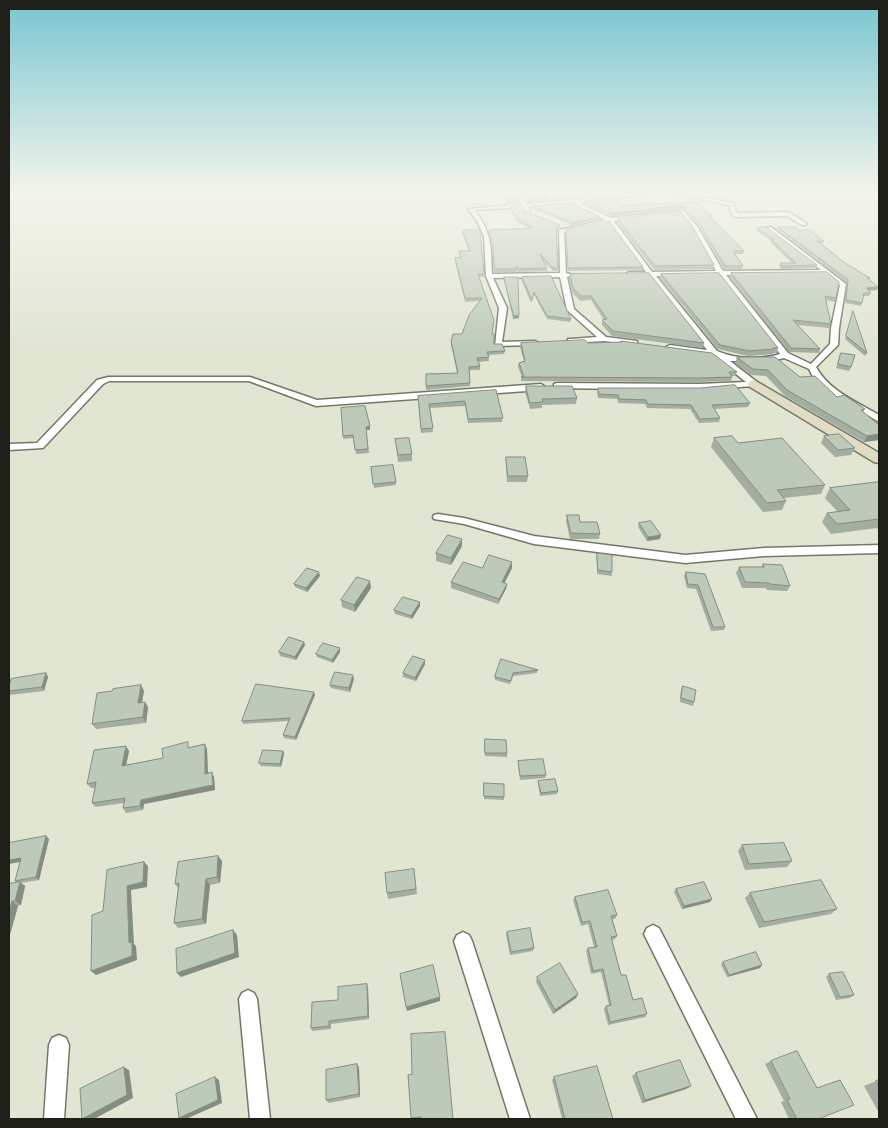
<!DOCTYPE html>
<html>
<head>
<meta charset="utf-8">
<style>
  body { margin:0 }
  #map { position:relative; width:888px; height:1128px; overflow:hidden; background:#e1e6d3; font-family:"Noto Sans",sans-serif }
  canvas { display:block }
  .frame { position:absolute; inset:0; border:10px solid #1d1f18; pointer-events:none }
</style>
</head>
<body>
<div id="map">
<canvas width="888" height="1128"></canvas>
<div class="frame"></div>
</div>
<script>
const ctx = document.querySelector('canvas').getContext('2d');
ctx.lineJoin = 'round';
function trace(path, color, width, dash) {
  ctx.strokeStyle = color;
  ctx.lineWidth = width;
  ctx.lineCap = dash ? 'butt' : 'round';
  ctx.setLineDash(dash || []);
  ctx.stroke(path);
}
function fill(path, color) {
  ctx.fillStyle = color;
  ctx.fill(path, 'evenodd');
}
const street = new Path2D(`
  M515 191H519L526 204 573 200 654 191H671L733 203 737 213 788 212 806 223V225H802L787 216 735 217 732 215 729 205 664 192 579 203 611 218 683 210 697 226 723 271 821 270 766 228 771 227 846 284 839 328 838 345 816 367C829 391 857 402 879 415V422L828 391 813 377 809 369 784 358 772 361H730L757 382V386H754L699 390 554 388V384L557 383 699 384 746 382 712 355 667 349 666 347 670 345 707 350 649 276 627 275 626 274 629 272H646L609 222 564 232 566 273 573 275 567 277 574 309 606 337 637 341V345L604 341 568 343V339H571L597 337 567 310 560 277 493 278 507 308 502 342 535 341 539 343 535 345 495 346 499 308 486 276 484 236 477 221 468 209 521 204ZM572 204 605 220 559 230 560 273 492 274C491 246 492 234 475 210L522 207 527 213 530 211 528 207ZM680 213 692 227 716 271 652 272 614 221ZM826 274 840 285 831 328 830 344 811 364 788 353 726 275ZM719 275 780 354C761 360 735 359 717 351L656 276Z
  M108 377H250L317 400 541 384 545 387 541 390 316 406 249 381H109L103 384 43 448 9 450V444L37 443 97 380Z
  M438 514 464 518 534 536 685 555 764 548 879 545V553L764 556 685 563 534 544 464 524 434 519 433 517 434 515Z
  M653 925 659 928 757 1119H736L647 940 644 934 647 928Z
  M463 932 469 935 472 941 530 1119H510L454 941 457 935Z
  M248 990 254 993 257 999 270 1119H250L239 999 242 993Z
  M59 1035 66 1038 69 1045 64 1119H44L49 1045 52 1038Z`);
const secondary = new Path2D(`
  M754 380 879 453V463L874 462 750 387 748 384 750 381Z`);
const wall = new Path2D(`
  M522 191H545L550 198V200L528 202 522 192Z
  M586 201 622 205 696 202 712 216 711 218 744 251 743 254H735L743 266 742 269H724L699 225 683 208 611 216 586 204Z
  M532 206 600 217 599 219 571 225 532 209Z
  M510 207 525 211 560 225V228L557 231 558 271H553L543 260 547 268V271L518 272 517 269V272H494L493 248 489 230 528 228 517 222 510 210Z
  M618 219 714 265 713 269 654 270 617 222Z
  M778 227 801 231 824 241 823 243H821L845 263 870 278 869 280 878 287 877 290 868 291 871 293 869 296H863L862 303 861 306 845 303 847 283 777 229Z
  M757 228 817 265 816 268 781 269 779 266 780 263H792L771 243V241L756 230Z
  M463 230 484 274V277H479L494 344 505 351 504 354 488 355 489 361 478 362 480 366V370H469L470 386 426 390V374L457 373 451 344V341L462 334 480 301 465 302 455 261V258L460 257 459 251H469L462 233Z
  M566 230 643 267 642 270 568 271Z
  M731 273 836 298 835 302 826 300 831 324 829 328 797 325 820 349 819 353 789 352 730 277Z
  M570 274 704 343 703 348 612 336 602 325V320H604L591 300 580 301 572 292 569 279Z
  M661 274 778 348 777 353H773V354L748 356 718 349 660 278Z
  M504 277 519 315V318L513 319 504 280Z
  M522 277 571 319 570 322 547 319 534 295 531 303 521 279Z
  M853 311 867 353 865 356 845 339Z
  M621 341 737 372 735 376H732L731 381 699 382 521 381V377H522L518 367 519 363 524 361 520 347 521 343H588L620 342Z
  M841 353 851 367 849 371 836 368Z
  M737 357 800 377 837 397 865 409 863 412 879 425V440L864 442 785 396 766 376 751 375 735 363Z
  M526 386 577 398 576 404 542 405V408L530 409 525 392Z
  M598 388 750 403 748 407 714 409 720 418 719 422 699 423 690 409 647 408 645 404 618 403 617 399 598 398 597 392Z
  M496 390 503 418 502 422 468 423 465 406 430 408 433 432 421 433 418 396Z
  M341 408 370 430H366L369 453 356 454 354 438 343 439Z
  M824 436 855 448 851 455 835 457 821 443Z
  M714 438 738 443 825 485 821 494 784 498 786 501 782 510 763 512 711 447Z
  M395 439 412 454V461L398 462Z
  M506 457 528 476 527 482H507L506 462Z
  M371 467 396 482V485L374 488Z
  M879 482V531L877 528 831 534 822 522 827 513 837 511 825 498 830 488Z
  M567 515 600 534 599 539H570L566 521Z
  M639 523 660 539 647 541 638 527Z
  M462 546 451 565 436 561V553Z
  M597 553 612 572V576L597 574Z
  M512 562V568L504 583 507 584 506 589 498 604 451 588V582L482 568Z
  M763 564 790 586 787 591 767 590 766 588H742L736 573 739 567H761Z
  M686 572 705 574 725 627 724 630 711 631 696 589 687 588 684 576Z
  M320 576 307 592 295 587 294 584Z
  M371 588 355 612 342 607 341 600Z
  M420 602V606L412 619 395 614 394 610Z
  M304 642 305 645 296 660 280 656 279 652Z
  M340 652 333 663 317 657 316 654Z
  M501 659 538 670 537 673 513 676 510 684 495 680V677Z
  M425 664 416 681 403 677V673Z
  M46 673 48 677 44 691 10 695 9 694V686Z
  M354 679 350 692 331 688 330 685Z
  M141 685 144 691 142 702 148 707 146 723 96 729 92 724 112 691Z
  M683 686 694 702 693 706 680 702 681 689Z
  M315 695 296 740 284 738 283 735 288 721 243 724 242 721Z
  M485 739 507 753V757L485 756Z
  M205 744 207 749 208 773 214 777 215 790 144 804 143 810 126 813 123 808 124 803 95 807 92 803 95 788H91L87 784 129 751 126 765 163 758 190 747Z
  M283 751 284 754 281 767 261 766 259 763Z
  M518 761 546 775 545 778 520 780 518 764Z
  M538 781 558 791 557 794 540 796 538 784Z
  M484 783 504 797V800L484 799Z
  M46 836 49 839 39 880 21 883 25 886 21 905 18 906 9 938V884L17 882 15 881 20 862 9 864V843Z
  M742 845 792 861 787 867 745 870 738 851Z
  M218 856 222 861 220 883 210 885 206 924 178 928 174 923 178 888 175 884Z
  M414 869 417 894 388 899 387 893Z
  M676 889 712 899 710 902 682 909 674 892Z
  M750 893 837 909 831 914 759 928 745 898Z
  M575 897 617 915 615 919H612L617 936 615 939 612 940 621 975 633 1000 647 1014 645 1017 608 1025 604 1009 606 1006 609 1005 601 972 591 974 586 951 588 948 594 947 588 924 581 926 573 900Z
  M507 932 534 948 533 951 510 955 506 934Z
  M723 962 762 965 760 968 727 977 721 964Z
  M829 974 854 995 850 998 836 1000 826 977Z
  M537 977 578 994 576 998 553 1014 536 982Z
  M368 987 369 1019 331 1024V1029L312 1031 311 1028 338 1000Z
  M771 1061 818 1119H789L781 1102 784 1101 765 1064Z
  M357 1064 359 1068 360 1097 329 1103 326 1100Z
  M636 1073 691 1086 686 1089 642 1103 632 1076Z
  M408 1075 453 1119H412Z
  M554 1077 613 1119H562L552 1080Z
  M879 1080V1113L864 1086Z`);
const shadedWall = new Path2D(`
  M587 194 586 197 554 200V197Z
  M550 198V200L528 202V199Z
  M518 200V202L506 204V201Z
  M683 205V208L611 216 612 213Z
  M600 217 599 219 571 225 572 222Z
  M878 287 877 290 864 291 866 288Z
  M519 315V318L513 319 514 316Z
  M370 426V430H366V427Z
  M879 434V440L864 442 867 436Z
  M661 535 660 539 647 541 648 537Z
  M462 539V546L451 565V558Z
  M512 562V568L502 588V582Z
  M319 572 320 576 307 592 306 588Z
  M370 581 371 588 355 612 354 605Z
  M507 584 506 589 498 604 499 599Z
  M420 602V606L412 619 411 616Z
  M304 642 305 645 296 660 295 657Z
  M340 648V652L333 663 332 660Z
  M425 660V664L416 681 415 678Z
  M46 673 48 677 44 691 42 687Z
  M353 675 354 679 350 692 349 688Z
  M141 685 144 691 141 708 138 703Z
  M314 692 315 695 296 740 295 737Z
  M145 702 148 707 146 723 143 717Z
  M205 744 207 749 208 778 205 774Z
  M126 746 129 751 125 771 122 766Z
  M283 751 284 754 281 767 280 764Z
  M212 772 214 777 215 790 144 804 143 810 140 806 141 800Z
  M46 836 49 839 39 880 36 877Z
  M218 856 222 861 220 883 217 877Z
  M21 858 24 861 9 864V860Z
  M144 862 148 866 147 887 131 890 134 944 136 946 137 960 96 975 91 971 129 943 127 886Z
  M206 879 210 885 206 924 202 919Z
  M20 882 25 886 21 905 15 901Z
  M712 899 710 902 682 909 684 906Z
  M12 901 18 906 9 938V913Z
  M233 930 237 935 239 957 181 977 177 973Z
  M762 965 760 968 727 977 729 975Z
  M367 984 368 987 369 1019 368 1016Z
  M578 994 576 998 553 1014 555 1010Z
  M440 997V1001L407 1011 406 1007Z
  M357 1064 359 1068 360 1097 359 1094Z
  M124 1067 129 1070 133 1098 94 1119H83Z
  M215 1077 219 1080 222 1103 186 1119H181L179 1118Z
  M691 1086 686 1089 642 1103 645 1100Z`);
const building = new Path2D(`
  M502 191H514L518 200 506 201Z
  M523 191H545L550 198 528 199Z
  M554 191H568V195L587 194 554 197Z
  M615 198 622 205 696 202 712 216H709L744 251H733L743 266H725L699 222 683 205 612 213 586 201Z
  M572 203 600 217 572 222 532 206Z
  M522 206 525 211 560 225 556 228 558 268H553L540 254 547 268 518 269 517 266V269H494L493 245 489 230 533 228 518 219 510 207Z
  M680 211 691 224 714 265 655 266 618 219Z
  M609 221 643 267 568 268 566 230Z
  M766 227 817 265 782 266 780 263H796L772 240H775L757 228Z
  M778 227H795L801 231 808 229 824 241H817L845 263 870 278H867L878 287 866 288 871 293H864L862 303 846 300 848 280Z
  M463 230H480L484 274H478L494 320 492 334H494V344H502L505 351 487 352 489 357 477 358 480 366 469 367 470 383 426 386V374L458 373 451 341 453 334H462L469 315 482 298H465L455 258 461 257 459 251H470Z
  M827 272 839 282 836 298 825 296 831 324 793 320 820 349 791 348 731 273Z
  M649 273 704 343 613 331 602 320 607 319 591 296H581L573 288 570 274Z
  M719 273 778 348H773L774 349 750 351 720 345 661 274Z
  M551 276 571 319 547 316 534 292 532 300 522 277Z
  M504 277H518L519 315 514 316Z
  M853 311 867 353 846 336Z
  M585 340 588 343 622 342 621 341 712 353 737 372H729L732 377 700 378 521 377H524L519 363 525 361 521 343Z
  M841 353 855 355 851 367 838 364Z
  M737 357H775L800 377 815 376 837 397 844 395 865 409 861 410 879 425V434L867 436 787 390 768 370 753 369Z
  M735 385 750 403 712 405 720 418 700 419 691 405 648 404 646 400 619 399 618 395 599 394 598 388H700Z
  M526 386H572L577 398 542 399 543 402 530 403Z
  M496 390 503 418 468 419 465 401 429 404 433 428 421 429 418 396Z
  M365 406 370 426 366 427 368 449 355 450 353 435 343 436 341 408Z
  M839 434 855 448 838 450 824 436Z
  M732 436 738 443 782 438 825 485 777 490 786 501 767 503 714 438Z
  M409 438 412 454 398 455 395 439Z
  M506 457H525L528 476H508Z
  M393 465 396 482 373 484 371 467Z
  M879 482V519L837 524 827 513 850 510 830 488Z
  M567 515H579L580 522H597L600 534 571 533Z
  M651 521 661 535 648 537 639 523Z
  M448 535 462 539 451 558 436 553Z
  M597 553 612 555V572L598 570Z
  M489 555 512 562 502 582 507 584 499 599 451 582 463 562 482 568Z
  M763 564 782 565 790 586 770 584 769 583 745 582 739 567H764Z
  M307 568 319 572 306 588 294 584Z
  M686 572 705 574 725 627H713L698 585 688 584Z
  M357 577 370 581 354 605 341 600Z
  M403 597 420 602 411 616 394 610Z
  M289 637 304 642 295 657 279 652Z
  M323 643 340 648 332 660 316 654Z
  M413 656 425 660 415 678 403 673Z
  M501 659 538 670 513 673 511 681 495 677Z
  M335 672 353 675 349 688 330 685Z
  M46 673 42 687 9 691V686L11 679Z
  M256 684 314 692 295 737 283 735 290 718 242 721Z
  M141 685 138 703 145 702 143 717 92 724 97 693 112 691 113 689Z
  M683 686 696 690 694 702 681 698Z
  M485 739 506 740 507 753H485Z
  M188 742V748L205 744V774L212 772 213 785 141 800 140 806 123 808 125 798 92 803 96 782 87 784 94 750 126 746 122 766 163 758 162 749Z
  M263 750 283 751 280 764 259 763Z
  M543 759 546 775 520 776 518 761Z
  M555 779 558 791 541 793 538 781Z
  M484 783 504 784V797L484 796Z
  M46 836 36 877 15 881 21 858 9 860V843Z
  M784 843 792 861 749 864 742 845Z
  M218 856 217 877 206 879 202 919 174 923 179 883 175 884 178 862Z
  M144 862 143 882 127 886 129 943 132 942V956L91 971 92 915 103 911 107 870Z
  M414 869 416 889 387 893 385 873Z
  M821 880 837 909 764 922 750 893Z
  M20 882 15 901H12L9 913V884Z
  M704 882 712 899 684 906 676 889Z
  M608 890 617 915 611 916 617 936 611 937 621 975H626L633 1000 642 998 647 1014 610 1022 606 1006 611 1005 603 969 593 971 588 948 597 947 590 921 582 922 575 897Z
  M530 928 534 948 511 952 507 932Z
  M233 930 235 953 177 973 176 949Z
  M756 952 762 965 729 975 723 962Z
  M560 963 578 994 555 1010 537 977Z
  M433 965 440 997 406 1007 400 974Z
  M843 972 854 995 840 997 829 974Z
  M367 984 368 1016 329 1021V1026L311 1028 312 1002 338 1000V987Z
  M445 1032 453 1119H422L421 1117 411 1118 408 1075 412 1074 411 1034Z
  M797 1051 817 1088 840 1080 854 1105 818 1119H797L787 1100 790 1099 771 1061Z
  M680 1060 691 1086 645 1100 636 1073Z
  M357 1064 359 1094 326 1100V1070Z
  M597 1066 613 1119H565L554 1077Z
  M124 1067 127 1095 82 1119 80 1089Z
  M215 1077 218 1100 179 1118 176 1094Z
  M879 1080V1087L876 1081Z`);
trace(street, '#747868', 3);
trace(secondary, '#747868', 3);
fill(street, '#fff');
fill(secondary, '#e1dcc3');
fill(wall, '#a3aea0');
fill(shadedWall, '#848d82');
fill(building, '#bdcaba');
trace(building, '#848d82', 1);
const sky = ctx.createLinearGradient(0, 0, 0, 349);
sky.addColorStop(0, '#79c6d0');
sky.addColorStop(0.55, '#f2f4eb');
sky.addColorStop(1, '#f2f4eb00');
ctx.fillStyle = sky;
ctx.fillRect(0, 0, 888, 349);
</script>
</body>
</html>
